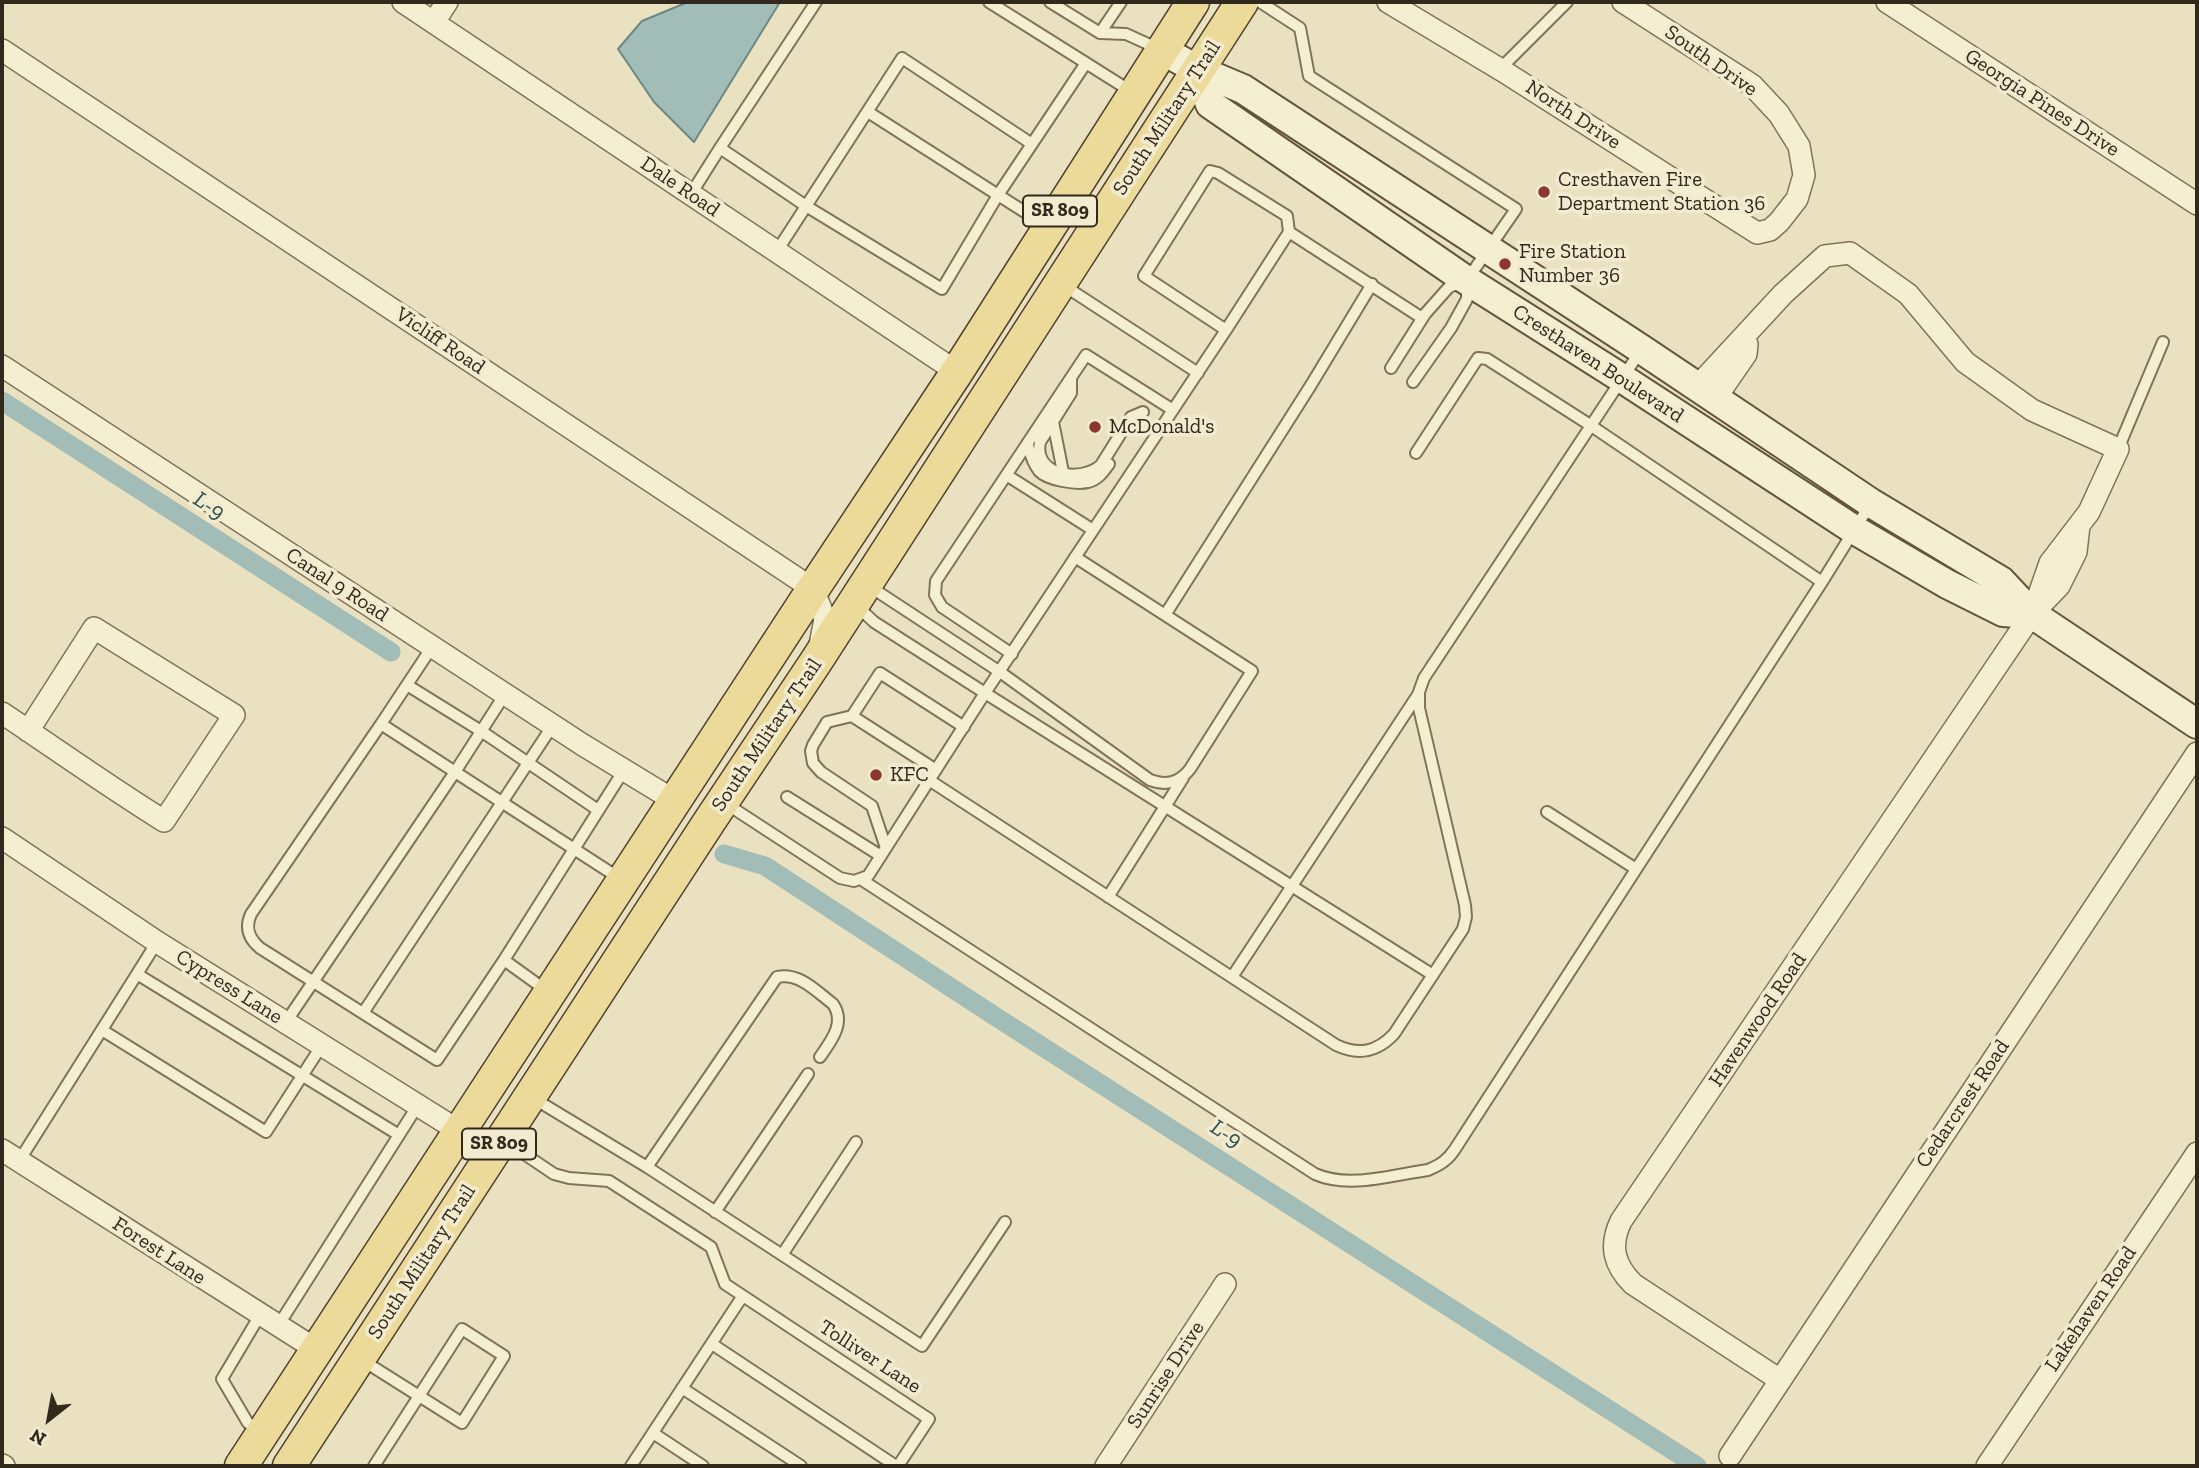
<!DOCTYPE html>
<html>
<head>
<meta charset="utf-8">
<style>
  body { margin:0 }
  #map { position:relative; width:2199px; height:1468px; overflow:hidden; background:#eae1c0; font-family:"Zilla Slab",serif }
  canvas { display:block }
  .frame { position:absolute; inset:0; border:4px solid #32291d; pointer-events:none }
  .north { position:absolute; left:14px; top:1384px; width:70px; height:70px; -webkit-text-stroke:5px #f2ebcf; paint-order:stroke; rotate:211deg; font-size:19px; font-weight:700; line-height:28px; text-align:center; color:#32291d }
  .north::after { content:''; display:block; margin:auto; width:24px; height:32px; background:#32291d; clip-path:polygon(50% 0,100% 100%,50% 72%,0 100%) }
</style>
</head>
<body>
<div id="map">
<canvas width="2199" height="1468"></canvas>
<div class="frame"></div>
<div class="north">N</div>
</div>
<script>
const ctx = document.querySelector('canvas').getContext('2d');
ctx.lineJoin = 'round';
function fill(path, color) {
  ctx.fillStyle = color;
  ctx.fill(path, 'evenodd');
}
function trace(path, color, width, dash) {
  ctx.strokeStyle = color;
  ctx.lineWidth = width;
  ctx.lineCap = dash ? 'butt' : 'round';
  ctx.setLineDash(dash || []);
  ctx.stroke(path);
}
function label(font, color, halo, rows, align = 'center') {
  ctx.font = font + ' "Zilla Slab",serif';
  ctx.lineWidth = 7;
  ctx.setLineDash([]);
  ctx.textBaseline = 'middle';
  ctx.strokeStyle = halo;
  ctx.fillStyle = color;
  for (const [text, x, y, turn = 0] of rows) {
    ctx.save();
    ctx.translate(x, y);
    ctx.rotate((+turn || 0) * Math.PI / 180);
    ctx.textAlign = isNaN(turn) ? turn : align;
    if (halo) ctx.strokeText(text, 0, 0);
    ctx.fillText(text, 0, 0);
    ctx.restore();
  }
}
const water = new Path2D(`
  M688 2H780L694 142 654 102 618 49 642 21Z`);
const canal = new Path2D(`
  M2 401 391 652
  M724 854 765 866 993 1015 1697 1466`);
const lane = new Path2D(`
  M989 2 1086 63
  M1050 2 1100 33 1126 34 1159 49
  M1260 2 1300 28 1309 76 1516 209 1467 280 1449 287 1425 314 1391 368
  M1100 33 1121 2
  M1500 69 1567 2
  M720 148 816 2
  M691 194 720 148 806 206 942 289 998 195 868 112
  M1047 226 998 195 1086 63 1132 92
  M1289 232 1226 330 1144 276 1210 171 1218 173 1287 216 1289 232 1422 318
  M777 251 902 58 1032 144
  M1063 285 1198 373
  M1226 330 985 693 1433 975
  M1071 379V393L1040 442C1033 476 1082 483 1101 465L1131 417 1143 412
  M1413 382 1451 328 1467 299V286
  M1053 422 1063 472
  M1028 445C1030 454 1033 463 1039 471 1047 480 1077 485 1088 482 1098 480 1104 471 1109 464
  M2118 449 2163 342
  M1416 453 1478 358 1487 359 1590 425 1822 582
  M1008 476 1093 530
  M869 586 1000 672 1150 780C1166 786 1179 783 1190 769L1252 671 1075 557
  M1165 615 1311 385 1372 284
  M432 647 381 724 622 880
  M1012 654 942 607 935 595 936 581 1086 355 1173 410
  M407 685 481 731 598 810
  M852 716 936 770
  M381 724 251 914C245 927 248 938 260 948L437 1060 504 960 624 770
  M929 780 1336 1045C1359 1056 1377 1052 1394 1034L1463 929 1466 917 1465 905 1419 708V692L1424 678 1641 350
  M787 797 881 856
  M725 803 840 878 854 881 868 876 985 693 874 622 856 605
  M1547 812 1636 869
  M886 848 872 806 821 772 813 763 811 751 813 745 827 722 852 716 880 673 964 727
  M862 880 1315 1174C1349 1189 1391 1175 1428 1170 1440 1165 1448 1160 1455 1149L1822 582 1871 503
  M1108 897 1183 778
  M504 960 547 991
  M137 974 157 942
  M1232 977 1419 693
  M363 1013 553 725
  M286 1022 455 772 505 694
  M102 1030 266 1132 322 1045
  M533 1098 647 1167 777 977C799 972 816 991 833 1004 846 1023 831 1041 820 1057
  M505 1141 554 1174 569 1178 609 1181 711 1247 725 1284 929 1419 898 1466
  M19 1161 137 974 399 1135
  M647 1167 922 1346 1005 1222
  M715 1212 808 1074
  M782 1255 856 1142
  M260 1315 222 1379 248 1423 261 1431
  M278 1326 418 1105
  M712 1344 896 1466
  M362 1360 462 1423 504 1356 462 1329 374 1466
  M682 1388 801 1466
  M653 1433 703 1466
  M631 1466 742 1297`);
const street = new Path2D(`
  M403 2 957 372
  M1388 2 1503 71 1757 233 1770 230 1779 222 1797 199 1804 175 1799 146 1779 114 1752 85 1623 2
  M1887 2 2197 204
  M434 22 447 2
  M2 50 813 589 825 619 820 645
  M2 366 583 745 675 801
  M1697 387 1783 294 1825 256 1850 253 1908 294 1965 362 2032 410 2118 449 2089 512 2050 563 2035 606
  M1715 399 1746 354 1747 344
  M2 713C56 749 109 787 164 821L234 715 94 628 28 731
  M2 838 157 942 459 1131
  M2 1150 317 1350
  M1780 1380 1633 1284C1614 1265 1609 1246 1621 1221L2032 614 2059 586 2076 552 2079 525
  M1730 1456 2197 753
  M2 1465 4 1466
  M1106 1466 1225 1284
  M1987 1466 2197 1153`);
const secondary = new Path2D(`
  M1162 50 1198 70 1243 89 1641 349 1871 503 2001 581 2032 614 2197 724
  M1198 70 1210 104 1460 276 1623 379 1853 529 1947 584 2003 612 2032 614`);
const primary = new Path2D(`
  M241 1466 817 583 957 372 1193 2
  M289 1466 709 822 815 663 1242 2`);
const markers = [
  [1544,192,7,"#8b372e"],
  [1505,264,7,"#8b372e"],
  [1095,427,7,"#8b372e"],
  [876,775,7,"#8b372e"]
];
const shields = [
  [1060,211,74],
  [499,1144,74]
];
const shieldNames = [
  ["SR 809",1060,211],
  ["SR 809",499,1144]
];
const streetNames = [
  ["South Drive",1711,61,35],
  ["Georgia Pines Drive",2042,103,33],
  ["North Drive",1573,115,33],
  ["South Military Trail",1167,118,-57],
  ["Dale Road",680,187,34],
  ["Vicliff Road",440,341,34],
  ["Cresthaven Boulevard",1598,364,33],
  ["Canal 9 Road",337,585,33],
  ["South Military Trail",767,735,-56],
  ["Cypress Lane",229,987,32],
  ["Havenwood Road",1758,1020,-56],
  ["Cedarcrest Road",1963,1104,-56],
  ["Forest Lane",159,1251,33],
  ["South Military Trail",422,1262,-57],
  ["Lakehaven Road",2091,1309,-56],
  ["Tolliver Lane",870,1357,33],
  ["Sunrise Drive",1166,1375,-57]
];
const poiNames = [
  ["Cresthaven Fire",1558,180],
  ["Department Station 36",1558,204],
  ["Fire Station",1519,252],
  ["Number 36",1519,276],
  ["McDonald's",1109,427],
  ["KFC",890,775]
];
const waterNames = [
  ["L-9",209,506,33],
  ["L-9",1226,1134,33]
];
fill(water, '#a2bcb7');
trace(water, '#6b8984', 2);
trace(canal, '#a2bcb7', 19);
trace(lane, '#817359', 14);
trace(street, '#817359', 24);
trace(secondary, '#63543d', 32);
trace(primary, '#4f412e', 35);
trace(lane, '#f5efd2', 10);
trace(street, '#f5efd2', 21);
trace(secondary, '#f5efd2', 28);
trace(primary, '#ebda9a', 32);
for (const [x, y, r, color] of markers) {
  const dot = new Path2D();
  dot.arc(x, y, r, 0, 2 * Math.PI);
  ctx.fillStyle = color;
  ctx.fill(dot);
  trace(dot, '#f2ebcf', 2.5);
}
for (const [x, y, w] of shields) {
  const box = new Path2D();
  box.roundRect(x - w / 2, y - 15.5, w, 31, 5);
  ctx.fillStyle = '#f2ebcf';
  ctx.fill(box);
  trace(box, '#32291d', 2);
}
label('bold 19px', '#32291d', null, shieldNames);
label('21px', '#32291d', '#f2ebcf', streetNames);
label('21px', '#32291d', '#f2ebcf', poiNames, 'left');
label('italic 23px', '#2d4f51', '#f2ebcf', waterNames);
</script>
</body>
</html>
